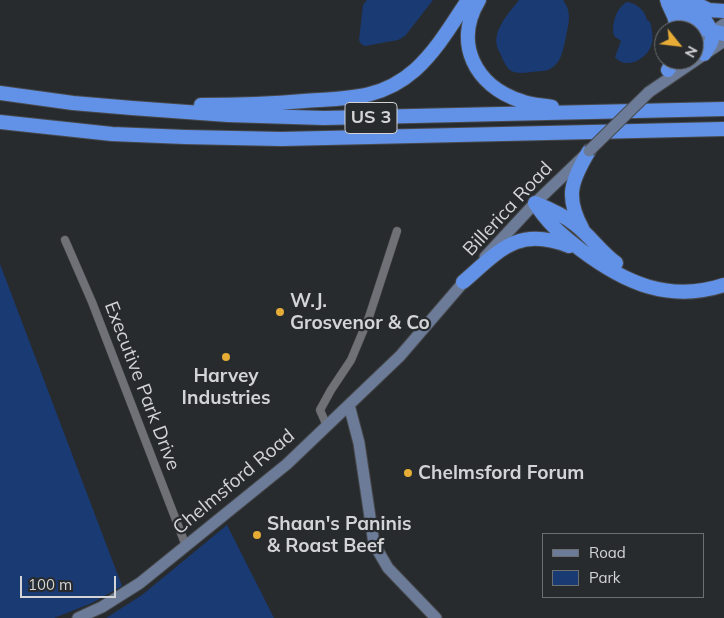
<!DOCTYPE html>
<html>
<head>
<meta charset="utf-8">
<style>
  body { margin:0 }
  #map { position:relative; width:724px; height:618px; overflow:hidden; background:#282b2e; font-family:Mulish,sans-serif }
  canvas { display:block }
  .legend { position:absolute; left:542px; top:533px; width:162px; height:65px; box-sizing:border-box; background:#282b2e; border:1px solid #6c6f71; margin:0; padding:6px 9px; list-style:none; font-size:15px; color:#d2d4d6 }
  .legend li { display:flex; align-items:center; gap:10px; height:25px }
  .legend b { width:25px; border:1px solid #6c6f71 }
  .north { position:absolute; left:654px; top:20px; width:50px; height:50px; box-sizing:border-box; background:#282b2e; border:1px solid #6c6f71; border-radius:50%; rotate:119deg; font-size:14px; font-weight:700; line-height:20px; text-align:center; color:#d2d4d6 }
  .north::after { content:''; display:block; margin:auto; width:18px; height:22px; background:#e6ac36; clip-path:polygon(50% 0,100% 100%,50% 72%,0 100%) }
  .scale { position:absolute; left:20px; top:576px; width:96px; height:22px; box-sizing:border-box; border:2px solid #d2d4d6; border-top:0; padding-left:6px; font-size:15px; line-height:18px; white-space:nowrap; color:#d2d4d6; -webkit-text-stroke:4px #282b2e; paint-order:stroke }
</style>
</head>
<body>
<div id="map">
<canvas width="724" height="618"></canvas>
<ul class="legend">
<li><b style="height:6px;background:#6b7b98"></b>Road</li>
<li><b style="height:14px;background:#1a3a73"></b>Park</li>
</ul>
<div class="north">N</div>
<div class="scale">100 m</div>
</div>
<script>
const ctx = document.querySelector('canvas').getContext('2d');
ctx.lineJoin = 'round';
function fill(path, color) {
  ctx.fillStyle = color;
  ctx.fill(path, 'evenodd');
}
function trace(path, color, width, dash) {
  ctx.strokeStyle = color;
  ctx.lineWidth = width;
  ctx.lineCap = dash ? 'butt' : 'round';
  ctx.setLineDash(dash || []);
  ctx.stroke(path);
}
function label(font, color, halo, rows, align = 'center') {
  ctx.font = font + ' Mulish,sans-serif';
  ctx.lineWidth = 4.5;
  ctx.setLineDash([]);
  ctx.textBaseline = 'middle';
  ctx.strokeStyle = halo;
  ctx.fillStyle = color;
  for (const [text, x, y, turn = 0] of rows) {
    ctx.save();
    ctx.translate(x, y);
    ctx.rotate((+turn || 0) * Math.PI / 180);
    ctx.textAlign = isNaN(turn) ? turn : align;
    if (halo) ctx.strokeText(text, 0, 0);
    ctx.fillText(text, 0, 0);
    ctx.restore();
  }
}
const green = new Path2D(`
  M367 0H433L405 36 398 40 365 46 361 44 359 40 363 5Z
  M519 0H563C572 12 569 23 566 36 564 46 562 61 553 67 548 72 538 71 531 72 510 75 508 71 500 53 496 46 495 40 498 31 503 19 511 10 519 0Z
  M627 2C636 3 645 10 647 20L650 22C652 29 654 39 651 46 646 60 625 70 615 57L621 41 614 36C611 25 616 8 627 2Z
  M0 264 122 586 92 603 54 618H0Z
  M227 525 274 618H106L142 595Z`);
const street = new Path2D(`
  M65 240 92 302 186 546
  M327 426 320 410 331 390 351 360 369 317 397 231`);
const secondary = new Path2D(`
  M694 45 724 24
  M649 92 724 41
  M485 257 535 203 584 156
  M349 405 359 443 374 544 388 568 436 618
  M78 618 102 607 140 583 287 464 400 356 468 277`);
const highway = new Path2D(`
  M479 0C453 43 475 86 521 101 531 105 541 105 552 107
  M667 0 704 29 724 34
  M685 0C694 7 711 24 712 35 713 42 708 48 704 54
  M692 2 709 10 724 11
  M668 3 674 16 678 30
  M668 70 674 60
  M0 93 73 103 132 108 228 115 324 118 724 109
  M201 105C236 105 270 104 304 101 347 98 381 100 415 70 437 50 452 24 468 0
  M0 122 112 134 185 137 281 139 724 129
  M535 203C547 223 563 236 581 250 625 283 669 303 724 285
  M535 203C550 209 564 215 576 225 591 237 601 252 616 263
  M582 228C565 197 571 181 589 151
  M463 282C500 250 518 226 569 246`);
const secondaryBridge = new Path2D(`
  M589 151 649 92`);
const markers = [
  [280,312,5,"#e6ac36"],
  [226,357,5,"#e6ac36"],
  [408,473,5,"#e6ac36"],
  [257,535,5,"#e6ac36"]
];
const shields = [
  [371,118,52]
];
const shieldNames = [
  ["US 3",371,118]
];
const streetNames = [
  ["Billerica Road",508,209,-47],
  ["Executive Park Drive",142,386,69],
  ["Chelmsford Road",234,482,-40]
];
const poiNames = [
  ["W.J.",290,301],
  ["Grosvenor & Co",290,323],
  ["Harvey",226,376,"center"],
  ["Industries",226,398,"center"],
  ["Chelmsford Forum",418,473],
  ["Shaan's Paninis",267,524],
  ["& Roast Beef",267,546]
];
fill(green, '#1a3a73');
trace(street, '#47494c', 9);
trace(secondary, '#47494c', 13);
trace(highway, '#47494c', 16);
trace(street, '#6f7176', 8);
trace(secondary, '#6b7b98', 11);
trace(highway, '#6292e7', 14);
trace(secondaryBridge, '#47494c', 13, []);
trace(secondaryBridge, '#6b7b98', 11);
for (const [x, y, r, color] of markers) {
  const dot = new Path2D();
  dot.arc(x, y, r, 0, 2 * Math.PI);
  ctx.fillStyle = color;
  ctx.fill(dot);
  trace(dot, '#282b2e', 2);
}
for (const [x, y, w] of shields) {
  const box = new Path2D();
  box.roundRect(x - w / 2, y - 15.5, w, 31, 4);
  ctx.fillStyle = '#282b2e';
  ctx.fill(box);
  trace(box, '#d2d4d6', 1);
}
label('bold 18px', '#d2d4d6', null, shieldNames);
label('19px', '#d2d4d6', '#282b2e', streetNames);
label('bold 19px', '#d2d4d6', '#282b2e', poiNames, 'left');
</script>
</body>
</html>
